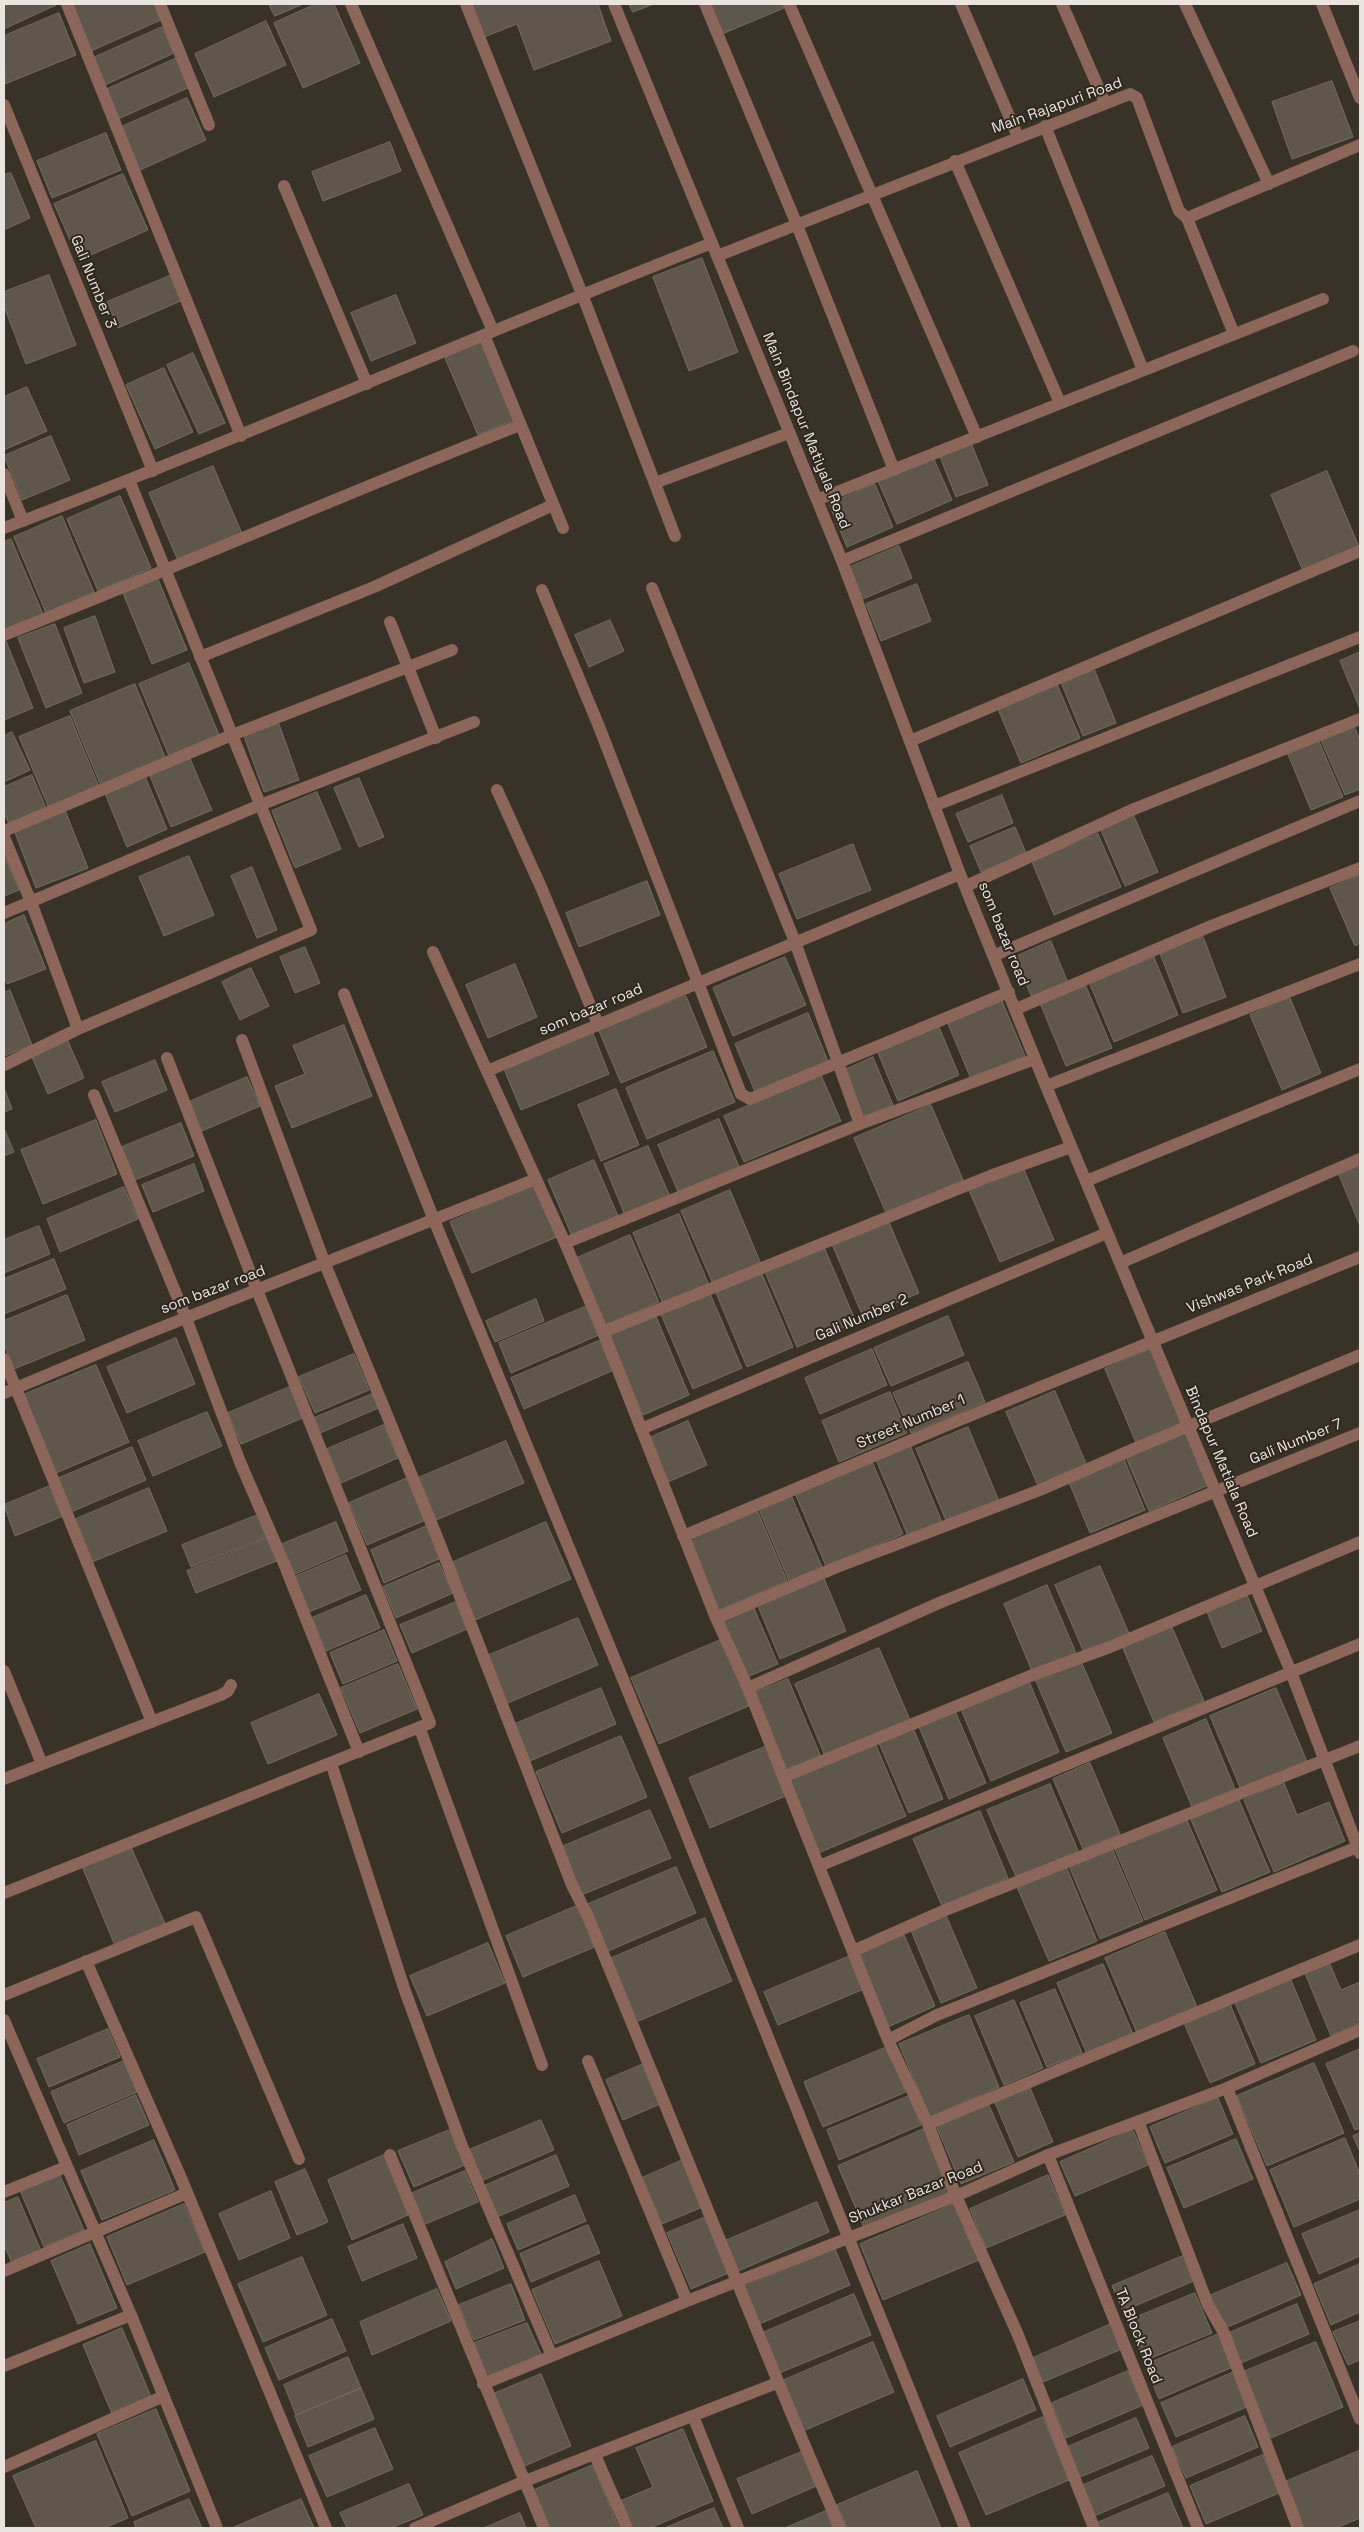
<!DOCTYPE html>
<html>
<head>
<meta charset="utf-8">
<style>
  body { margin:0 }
  #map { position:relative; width:1364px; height:2532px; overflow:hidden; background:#393228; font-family:"Space Grotesk",sans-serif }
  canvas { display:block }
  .frame { position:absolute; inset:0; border:5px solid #e9e4de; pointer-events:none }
</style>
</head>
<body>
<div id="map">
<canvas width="1364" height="2532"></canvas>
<div class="frame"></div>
</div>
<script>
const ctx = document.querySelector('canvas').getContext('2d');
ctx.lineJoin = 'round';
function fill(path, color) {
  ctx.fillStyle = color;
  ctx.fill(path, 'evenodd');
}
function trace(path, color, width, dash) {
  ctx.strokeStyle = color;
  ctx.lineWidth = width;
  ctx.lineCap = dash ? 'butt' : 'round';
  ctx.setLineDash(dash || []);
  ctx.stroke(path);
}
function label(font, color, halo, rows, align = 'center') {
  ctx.font = font + ' "Space Grotesk",sans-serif';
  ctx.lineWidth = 4;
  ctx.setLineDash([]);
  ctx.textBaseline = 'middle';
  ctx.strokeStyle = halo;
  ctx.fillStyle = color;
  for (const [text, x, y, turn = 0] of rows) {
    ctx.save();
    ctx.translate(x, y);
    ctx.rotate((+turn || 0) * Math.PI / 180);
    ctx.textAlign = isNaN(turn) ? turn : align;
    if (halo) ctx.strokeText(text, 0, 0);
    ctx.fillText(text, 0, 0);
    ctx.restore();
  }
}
const building = new Path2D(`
  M4 4H56V5L4 29Z
  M70 4H154L161 20 91 51Z
  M269 4H303L275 16Z
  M316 4H334L360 63 303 88 274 23Z
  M471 4H598L611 41 534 70 517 24 484 37Z
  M629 4H654L633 12Z
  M709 4H782L784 8 722 34Z
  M59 13 76 55 5 84 4 36Z
  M266 21 286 65 214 97 195 54Z
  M162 27 174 53 105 85 93 58Z
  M177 58 190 87 118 119 105 90Z
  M1332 81 1353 137 1292 159 1272 102Z
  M187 98 206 140 138 171 119 128Z
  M106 133 121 170 52 198 37 161Z
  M390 142 401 171 323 201 312 172Z
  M11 173 30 218 4 230V175Z
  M123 174 148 230 79 260 54 204Z
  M702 258 738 352 689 371 653 277Z
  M49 275 76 345 26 364 4 306V292Z
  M172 275 183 300 118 328 107 302Z
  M396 295 416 343 371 361 351 313Z
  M484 341 516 419 478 435 445 358Z
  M193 353 225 423 199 434 167 365Z
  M164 368 193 432 155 449 126 385Z
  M27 387 47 431 4 450V397Z
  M51 436 70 480 22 500 4 456Z
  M970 440 988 485 956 497 938 452Z
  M933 457 952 500 897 524 878 481Z
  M213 466 243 536 179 563 149 493Z
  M1327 471 1359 547 1303 571 1271 495Z
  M875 484 893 527 847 547 829 504Z
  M120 496 151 568 98 591 67 519Z
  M62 516 94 592 46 613 14 537Z
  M11 539 43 614 4 631V542Z
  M899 546 912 578 863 599 850 567Z
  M158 579 187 650 152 664 123 593Z
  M917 584 931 621 881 641 866 604Z
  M95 616 115 672 84 683 64 628Z
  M610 620 624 651 589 667 575 635Z
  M55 624 82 693 46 708 18 638Z
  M4 636 33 708 4 720Z
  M1360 652V709L1340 661Z
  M189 663 219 735 169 756 139 684Z
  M1093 666 1116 723 1083 736 1060 680Z
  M1056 682 1080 738 1021 763 997 707Z
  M135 684 166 759 101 786 70 711Z
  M70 716 99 787 49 808 19 737Z
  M279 724 299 780 264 792 244 736Z
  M1353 724 1360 740V789L1345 795 1320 738Z
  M12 732 30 770 4 782V736Z
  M1318 739 1343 797 1311 810 1287 752Z
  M188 754 212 810 171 827 148 771Z
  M144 774 167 829 127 847 104 791Z
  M32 775 47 810 10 826 4 813V787Z
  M359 778 384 837 359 847 334 788Z
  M317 792 341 849 295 868 272 811Z
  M1002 795 1013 823 968 842 956 814Z
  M65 810 88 868 36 888 14 830Z
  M1133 814 1158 872 1125 886 1100 828Z
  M1015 827 1026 853 981 872 970 846Z
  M1098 834 1121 887 1054 915 1032 862Z
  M853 844 871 890 797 919 779 874Z
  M4 854 19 890 4 896Z
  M189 856 214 915 164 936 139 877Z
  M252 867 277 930 257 938 231 876Z
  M1360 875V943L1355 946 1330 888Z
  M647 881 660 915 579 947 566 913Z
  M24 915 46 969 7 984 4 976V924Z
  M1202 934 1226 997 1183 1013 1159 951Z
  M1051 941 1068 983 1032 998 1015 957Z
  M305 947 320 983 295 993 280 957Z
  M1153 955 1178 1015 1114 1042 1089 982Z
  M785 957 806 1005 733 1036 713 988Z
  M515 964 537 1017 488 1038 466 985Z
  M251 968 269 1006 240 1020 222 982Z
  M1085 984 1112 1048 1066 1066 1040 1003Z
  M10 990 32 1045 4 1056V993Z
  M686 996 707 1047 621 1083 599 1031Z
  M1290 998 1321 1073 1282 1090 1250 1015Z
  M1002 1001 1025 1056 971 1079 948 1024Z
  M808 1013 828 1061 755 1092 735 1044Z
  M344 1025 372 1096 292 1128 275 1086 305 1074 293 1046Z
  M939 1027 959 1075 898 1101 878 1053Z
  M593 1033 609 1074 521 1110 504 1069Z
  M67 1039 84 1078 48 1094 31 1055Z
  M713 1051 735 1102 647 1139 626 1088Z
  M873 1057 893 1105 862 1117 845 1070Z
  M155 1060 167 1090 115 1112 102 1082Z
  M821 1075 841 1121 744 1162 724 1116Z
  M247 1077 260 1106 202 1131 189 1102Z
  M4 1088 12 1109 4 1112Z
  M616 1089 639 1145 601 1161 578 1105Z
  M931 1105 963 1180 886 1213 854 1138Z
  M719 1119 740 1169 679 1194 658 1145Z
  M96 1120 117 1174 43 1204 21 1150Z
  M181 1123 194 1156 135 1180 122 1147Z
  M4 1128 14 1152 4 1156Z
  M648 1146 671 1199 626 1218 604 1164Z
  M594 1160 618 1216 572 1236 548 1180Z
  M1360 1160V1226L1337 1170Z
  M194 1164 204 1191 153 1212 142 1185Z
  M1022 1165 1054 1240 1000 1262 968 1188Z
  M537 1184 559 1236 472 1273 450 1222Z
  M124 1187 138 1219 60 1252 47 1219Z
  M730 1190 761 1264 713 1284 681 1211Z
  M679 1214 709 1285 663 1304 633 1233Z
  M888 1220 919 1293 863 1317 832 1244Z
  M39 1226 50 1254 4 1273V1240Z
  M630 1235 659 1302 605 1325 577 1258Z
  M824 1247 856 1322 797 1347 765 1272Z
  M54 1259 66 1289 4 1314V1279Z
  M762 1274 793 1347 747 1367 716 1293Z
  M709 1291 742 1368 693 1389 660 1312Z
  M67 1295 85 1340 14 1369 4 1344V1321Z
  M536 1299 544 1321 495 1342 486 1321Z
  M587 1306 599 1335 511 1373 499 1343Z
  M655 1314 689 1395 643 1415 609 1334Z
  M948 1316 964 1355 891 1386 874 1348Z
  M176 1338 195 1384 127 1413 107 1367Z
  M601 1340 614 1370 524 1409 511 1378Z
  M872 1349 887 1385 820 1414 805 1378Z
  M1151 1349 1184 1425 1137 1445 1105 1369Z
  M354 1354 369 1390 315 1413 299 1377Z
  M968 1362 985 1402 911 1433 893 1393Z
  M96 1365 129 1442 56 1473 23 1395Z
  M292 1386 305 1417 241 1444 228 1413Z
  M1055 1391 1088 1468 1039 1488 1006 1412Z
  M890 1392 907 1433 839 1462 822 1421Z
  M375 1393 381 1407 320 1433 314 1418Z
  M207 1412 222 1446 153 1476 138 1441Z
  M688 1421 707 1465 668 1482 649 1438Z
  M384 1425 398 1458 341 1483 327 1449Z
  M968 1427 999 1501 947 1523 916 1449Z
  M1185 1429 1209 1485 1149 1511 1125 1455Z
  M506 1441 524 1483 436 1520 418 1478Z
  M910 1445 942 1522 908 1536 876 1460Z
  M132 1447 146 1480 71 1512 57 1479Z
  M1123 1457 1145 1510 1090 1533 1068 1480Z
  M871 1459 903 1534 826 1566 794 1491Z
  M410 1477 428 1519 367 1545 349 1503Z
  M50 1486 63 1516 15 1536 4 1505Z
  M149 1488 167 1531 92 1562 74 1520Z
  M791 1495 822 1567 789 1581 759 1509Z
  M758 1512 787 1581 717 1611 687 1541Z
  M258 1515 267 1537 191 1567 182 1545Z
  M336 1522 348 1551 293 1575 280 1545Z
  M546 1522 571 1579 475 1620 451 1563Z
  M427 1526 441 1558 384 1583 371 1550Z
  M269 1538 279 1560 196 1593 187 1571Z
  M346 1555 361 1590 307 1613 292 1578Z
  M439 1563 453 1593 396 1618 383 1587Z
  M1100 1566 1130 1636 1085 1655 1055 1585Z
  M823 1576 846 1631 780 1659 757 1604Z
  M1047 1585 1076 1653 1032 1671 1004 1604Z
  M366 1595 380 1628 326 1651 312 1618Z
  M1247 1595 1262 1631 1222 1648 1207 1612Z
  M456 1602 467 1629 412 1653 400 1625Z
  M753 1606 778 1664 747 1677 723 1619Z
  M578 1618 598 1665 503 1705 482 1658Z
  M1171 1625 1204 1701 1154 1722 1122 1646Z
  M384 1630 397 1661 343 1684 330 1653Z
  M723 1639 751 1705 659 1744 631 1678Z
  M879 1648 910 1720 825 1756 795 1684Z
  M1081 1661 1112 1733 1066 1752 1036 1681Z
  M398 1664 417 1709 360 1733 341 1688Z
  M788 1679 821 1757 785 1772 752 1694Z
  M1028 1679 1059 1752 991 1781 960 1707Z
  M601 1688 616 1724 530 1761 515 1724Z
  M1276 1688 1308 1764 1242 1792 1210 1716Z
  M319 1694 337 1735 268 1764 251 1723Z
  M955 1711 986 1783 949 1799 919 1727Z
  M1206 1719 1235 1789 1192 1807 1163 1738Z
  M913 1728 943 1799 909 1813 879 1743Z
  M621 1736 647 1797 562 1833 536 1772Z
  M875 1743 906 1816 816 1854 785 1781Z
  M767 1746 788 1795 710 1828 689 1778Z
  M1090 1763 1120 1834 1083 1849 1053 1779Z
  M1284 1783 1297 1815 1329 1802 1345 1841 1274 1872 1244 1800Z
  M1050 1784 1079 1853 1017 1879 987 1810Z
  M1239 1800 1270 1872 1222 1892 1191 1820Z
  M650 1810 671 1858 579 1896 559 1848Z
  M980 1811 1008 1878 942 1906 913 1839Z
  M1186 1818 1217 1890 1145 1920 1115 1849Z
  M131 1847 166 1926 116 1948 82 1866Z
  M1112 1848 1143 1921 1100 1939 1069 1866Z
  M1066 1866 1097 1941 1049 1961 1017 1887Z
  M676 1867 696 1913 606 1952 586 1905Z
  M579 1905 597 1946 523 1977 506 1936Z
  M945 1913 977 1988 941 2003 910 1928Z
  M705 1918 732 1981 634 2023 607 1960Z
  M1165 1932 1197 2007 1137 2033 1105 1958Z
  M904 1935 935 2006 888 2027 857 1955Z
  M488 1943 505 1983 427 2016 410 1976Z
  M850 1956 864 1989 778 2025 764 1992Z
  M1328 1960 1341 1990 1360 1982V2023L1331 2036 1304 1971Z
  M1103 1964 1133 2034 1087 2054 1057 1983Z
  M1291 1980 1316 2040 1261 2063 1235 2003Z
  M1055 1989 1082 2053 1047 2067 1020 2003Z
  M1014 2000 1043 2068 1004 2085 975 2016Z
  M1230 2004 1255 2064 1210 2083 1184 2023Z
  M969 2015 999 2087 930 2117 899 2044Z
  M108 2029 120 2057 49 2087 37 2059Z
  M887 2047 906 2092 823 2127 804 2082Z
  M1360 2049V2128L1355 2130 1326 2064Z
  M124 2061 137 2092 64 2123 51 2092Z
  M648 2062 665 2102 623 2120 606 2080Z
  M1314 2063 1344 2133 1267 2166 1237 2096Z
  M1028 2083 1053 2142 1018 2157 993 2098Z
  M136 2095 149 2125 79 2155 67 2125Z
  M909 2096 921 2125 839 2160 827 2130Z
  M1218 2098 1233 2134 1165 2163 1150 2127Z
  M988 2103 1014 2162 961 2184 936 2125Z
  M541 2120 554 2150 481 2181 469 2150Z
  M452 2129 467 2164 414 2187 398 2151Z
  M924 2129 951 2193 865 2230 838 2166Z
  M1133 2130 1148 2165 1075 2196 1060 2162Z
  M1360 2133V2152L1353 2136Z
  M1345 2138 1360 2174V2199L1294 2227 1270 2170Z
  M1236 2139 1253 2179 1184 2208 1167 2168Z
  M154 2140 175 2190 102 2220 81 2171Z
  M384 2155 408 2215 352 2240 328 2180Z
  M556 2155 569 2186 497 2217 484 2186Z
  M685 2159 705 2206 662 2224 642 2178Z
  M305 2169 328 2222 297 2235 275 2182Z
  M465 2171 478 2202 423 2225 410 2194Z
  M59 2173 84 2230 44 2247 20 2190Z
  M1048 2175 1065 2215 986 2248 970 2209Z
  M271 2191 290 2238 239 2260 219 2214Z
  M575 2195 586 2221 518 2250 507 2224Z
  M18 2197 41 2251 12 2263 4 2245V2203Z
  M817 2202 829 2232 738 2271 725 2241Z
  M184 2204 205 2252 127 2285 107 2237Z
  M955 2204 979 2260 883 2300 860 2244Z
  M1360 2210V2256L1319 2274 1302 2234Z
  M708 2216 731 2272 691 2289 667 2233Z
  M403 2224 417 2258 362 2281 348 2247Z
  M588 2225 600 2253 531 2282 520 2254Z
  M492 2239 504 2268 456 2289 445 2262Z
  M90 2244 117 2308 78 2324 51 2261Z
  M835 2249 850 2285 757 2325 741 2288Z
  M1185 2255 1196 2280 1123 2311 1112 2286Z
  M302 2257 327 2315 263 2342 238 2284Z
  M599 2261 622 2316 555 2344 532 2290Z
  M1287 2263 1301 2295 1223 2329 1209 2296Z
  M1360 2264V2312L1331 2325 1314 2284Z
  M511 2284 525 2320 474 2340 459 2305Z
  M437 2289 451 2321 372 2355 360 2322Z
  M1195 2293 1212 2333 1144 2361 1127 2321Z
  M854 2294 871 2335 777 2374 760 2334Z
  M1297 2304 1309 2334 1241 2363 1229 2333Z
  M332 2319 346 2351 279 2380 265 2348Z
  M1360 2321V2360L1348 2365 1333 2332Z
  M527 2323 542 2356 488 2380 474 2343Z
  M1111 2324 1122 2349 1043 2382 1033 2358Z
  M122 2328 152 2399 113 2416 83 2345Z
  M1221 2333 1235 2366 1159 2399 1145 2365Z
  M873 2342 894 2392 803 2431 782 2381Z
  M1316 2342 1343 2407 1271 2438 1243 2372Z
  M348 2357 361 2388 296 2415 284 2385Z
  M1128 2371 1143 2405 1066 2438 1052 2403Z
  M1234 2372 1249 2406 1176 2437 1161 2403Z
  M541 2374 571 2446 522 2467 491 2395Z
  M1023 2379 1036 2410 950 2447 937 2416Z
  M361 2388 374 2419 308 2447 295 2416Z
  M156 2409 190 2491 132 2516 97 2434Z
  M1245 2416 1258 2447 1186 2478 1172 2447Z
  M1043 2417 1069 2480 986 2515 959 2453Z
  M1136 2418 1149 2448 1078 2478 1065 2448Z
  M375 2428 393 2469 327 2497 309 2456Z
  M683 2429 713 2501 650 2528H631L620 2501 653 2487 636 2448Z
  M96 2441 128 2518 104 2528H36L13 2476Z
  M806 2450 821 2484 752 2514 737 2479Z
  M1359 2451 1360 2518 1336 2528H1298L1280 2484Z
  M1263 2455 1279 2493 1206 2524 1190 2486Z
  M1152 2456 1165 2486 1094 2516 1081 2486Z
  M593 2465 619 2528H548L532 2491Z
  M917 2471 941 2528H847L837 2505Z
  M409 2484 423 2515 391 2528H347L340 2513Z
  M1168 2493 1183 2528H1099L1097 2523Z
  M189 2499 202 2528H136L134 2522Z
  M301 2499 314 2528H232Z
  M714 2508 723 2528H665Z
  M826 2511 833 2528H785Z
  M520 2513 526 2528H484Z`);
const minor = new Path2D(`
  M67 4 241 436
  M160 4 209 125
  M351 4 493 331
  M466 4 582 294 675 536
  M614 4 842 561 960 874 1046 1086 1291 1672 1360 1853
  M705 4 797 225 894 470
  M789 4 977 437
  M961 4 1018 137
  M1062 4 1105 103
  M1185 4 1269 184
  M1322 4 1360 98
  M4 105 153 471
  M1045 126 1143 370
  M955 161 1060 403
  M284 186 367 384
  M1187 218 1234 334
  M717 256 1130 94 1137 98 1179 211 1187 218 1360 145
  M484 335 563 528
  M4 474 23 521
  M655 483 789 433
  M817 500 1323 299
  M4 528C242 438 475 336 712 243
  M842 561 1353 351
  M652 588 795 942 860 1124
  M542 590 598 724 741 1094 750 1099 1009 992
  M390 622 436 738
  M4 635C177 567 347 493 520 425
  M200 657 374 587 553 505
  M910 741 1360 551
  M497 790 541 887 598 1024
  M934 806 1360 637
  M4 831 232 735 452 650
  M4 837 31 902 78 1029
  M966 886 1134 809 1360 719
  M4 913 260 805 474 722
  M433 952 565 1243 603 1332 716 1618 748 1688 888 2040 928 2124 956 2196 1018 2335 1094 2528
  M995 955 1360 801
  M344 994 434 1220 669 1791 965 2528
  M1016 1009 1211 926 1360 868
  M242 1040 325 1264 437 1537 572 1885 588 1917C673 2120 752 2326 840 2528
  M4 1065 78 1029 311 930 129 480
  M487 1071 960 874
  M1046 1086 1360 964
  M94 1095 186 1318 240 1462 285 1566 359 1752
  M1086 1181 1360 1069
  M565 1243 860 1124 1035 1059
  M1120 1263 1360 1159
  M603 1332 990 1176 1071 1147
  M4 1359 152 1722
  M4 1393 135 1338 536 1179
  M641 1429 1107 1233
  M683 1536 957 1421 1360 1257
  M716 1618 837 1567 1040 1490 1136 1448 1360 1355
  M4 1671 42 1764
  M748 1688 939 1603 1360 1433
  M420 1729 542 2065
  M331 1763 405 1991 462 2146 552 2356
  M783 1777 1030 1676 1110 1647 1360 1542
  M4 1779 221 1695 228 1691 231 1685
  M819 1866 1360 1644
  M4 1893 430 1723 257 1290 167 1058
  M853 1951 943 1911 1360 1746
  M86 1961 181 2178 326 2528
  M4 1995 196 1917 299 2159
  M4 2020 131 2315 217 2528
  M888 2040 937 2015 1360 1846
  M588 2061 687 2301
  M1227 2088 1360 2419
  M1138 2121 1208 2305 1224 2333 1298 2528
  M928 2124 1360 1945
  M390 2155 544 2528
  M1048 2155 1198 2528
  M4 2192 66 2167
  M4 2271 187 2193
  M4 2366 131 2315
  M483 2384 687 2301 956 2196 1048 2155 1227 2088 1360 2030
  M693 2416 738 2528
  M595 2455 627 2528
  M4 2467 164 2396
  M415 2528 525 2481 777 2383`);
const streetNames = [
  ["Main Rajapuri Road",1057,106,-20],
  ["Gali Number 3",93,282,68],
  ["Main Bindapur Matiyala Road",806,431,68],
  ["som bazar road",1003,934,68],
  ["som bazar road",591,1010,-23],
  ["Vishwas Park Road",1250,1284,-22],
  ["som bazar road",213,1290,-21],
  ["Gali Number 2",862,1318,-23],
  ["Street Number 1",911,1422,-23],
  ["Gali Number 7",1296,1442,-22],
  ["Bindapur Matiala Road",1221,1462,67],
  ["Shukkar Bazar Road",916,2193,-22],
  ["TA Block Road",1138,2336,68]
];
fill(building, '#5f574c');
trace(building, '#756d61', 1);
trace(minor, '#8c655b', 12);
label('15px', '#e9e4de', '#2f281e', streetNames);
</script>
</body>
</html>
